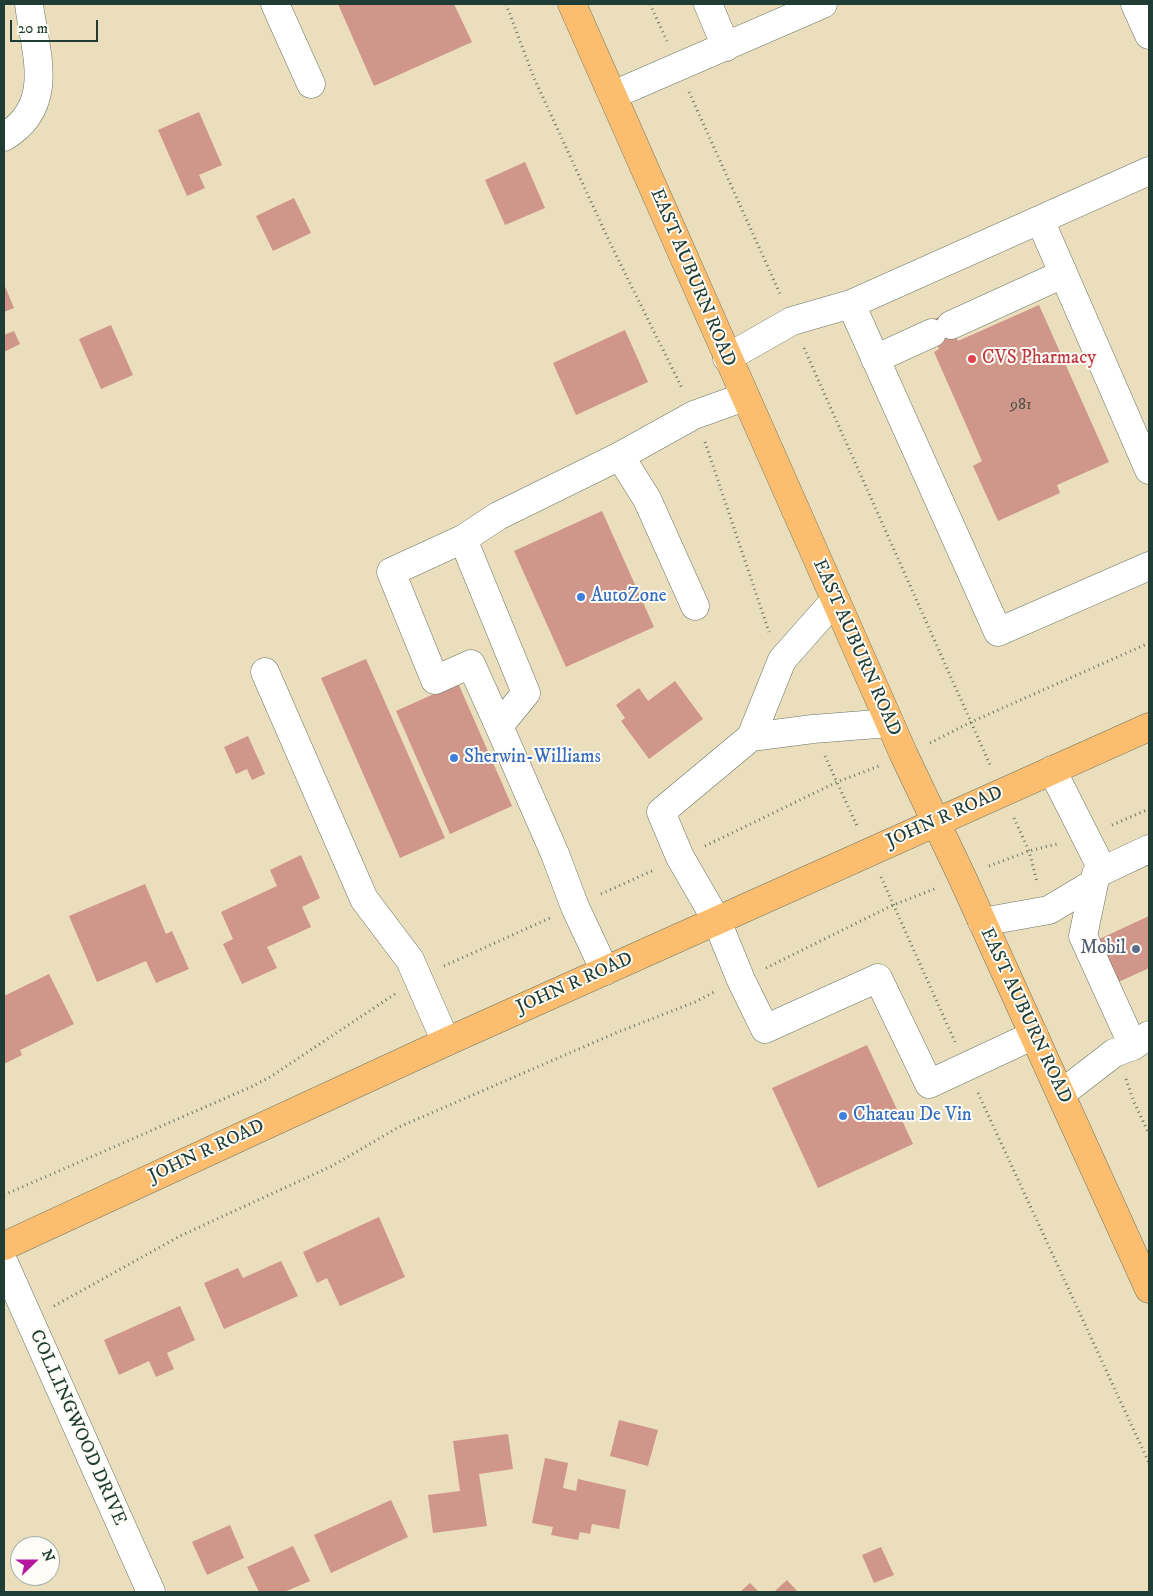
<!DOCTYPE html>
<html>
<head>
<meta charset="utf-8">
<style>
  body { margin:0 }
  #map { position:relative; width:1153px; height:1596px; overflow:hidden; background:#ebdebc; font-family:"IM FELL DW Pica",serif }
  canvas { display:block }
  .frame { position:absolute; inset:0; border:5px solid #1f3d34; pointer-events:none }
  .north { position:absolute; left:10px; top:1536px; width:50px; height:50px; box-sizing:border-box; background:#fdfcf7; border:1px solid #a4b0a9; border-radius:50%; rotate:68deg; font-size:14px; font-weight:700; line-height:20px; text-align:center; color:#1f3d34 }
  .north::after { content:''; display:block; margin:auto; width:18px; height:22px; background:#b5179e; clip-path:polygon(50% 0,100% 100%,50% 72%,0 100%) }
  .scale { position:absolute; left:10px; top:20px; width:88px; height:22px; box-sizing:border-box; border:2px solid #1f3d34; border-top:0; padding-left:6px; font-size:15px; line-height:18px; white-space:nowrap; color:#1f3d34; -webkit-text-stroke:4px #fdfcf7; paint-order:stroke }
</style>
</head>
<body>
<div id="map">
<canvas width="1153" height="1596"></canvas>
<div class="frame"></div>
<div class="north">N</div>
<div class="scale">20 m</div>
</div>
<script>
const ctx = document.querySelector('canvas').getContext('2d');
ctx.lineJoin = 'round';
function fill(path, color) {
  ctx.fillStyle = color;
  ctx.fill(path, 'evenodd');
}
function trace(path, color, width, dash) {
  ctx.strokeStyle = color;
  ctx.lineWidth = width;
  ctx.lineCap = dash ? 'butt' : 'round';
  ctx.setLineDash(dash || []);
  ctx.stroke(path);
}
function label(font, color, halo, rows, align = 'center') {
  ctx.font = font + ' "IM FELL DW Pica",serif';
  ctx.lineWidth = 4;
  ctx.setLineDash([]);
  ctx.textBaseline = 'middle';
  ctx.strokeStyle = halo;
  ctx.fillStyle = color;
  for (const [text, x, y, turn = 0] of rows) {
    ctx.save();
    ctx.translate(x, y);
    ctx.rotate((+turn || 0) * Math.PI / 180);
    ctx.textAlign = isNaN(turn) ? turn : align;
    if (halo) ctx.strokeText(text, 0, 0);
    ctx.fillText(text, 0, 0);
    ctx.restore();
  }
}
const building = new Path2D(`
  M338 4H454L472 42 374 86Z
  M199 112 222 165 199 175 205 188 187 196 158 130Z
  M525 162 545 208 505 225 485 180Z
  M294 198 311 233 273 251 256 216Z
  M4 284 14 308 4 312Z
  M1039 305 1109 462 1057 485 1060 493 998 521 973 466 982 461 934 352 939 349 927 322 946 314 958 341Z
  M111 325 133 375 101 389 79 339Z
  M625 330 648 382 576 415 553 363Z
  M14 331 20 344 4 352V335Z
  M602 511 654 627 566 667 514 551Z
  M366 659 445 838 400 858 321 678Z
  M675 681 703 719 649 759 621 721 625 718 616 705 639 688 648 701Z
  M458 683 512 806 450 834 396 711Z
  M248 736 265 774 252 780 247 769 236 774 224 747Z
  M301 855 320 898 302 907 311 927 267 947 277 968 242 984 223 944 233 939 221 912 277 886 270 870Z
  M145 884 166 934 172 931 189 969 156 983 146 961 97 982 69 916Z
  M1149 916V968L1114 984 1095 941Z
  M49 974 74 1024 20 1050 22 1055 4 1064V996Z
  M867 1045 913 1144 818 1188 772 1088Z
  M379 1217 405 1277 340 1306 327 1278 317 1283 303 1252Z
  M281 1261 298 1296 224 1329 204 1283 238 1268 243 1278Z
  M180 1306 195 1340 167 1353 174 1369 156 1377 149 1361 119 1375 104 1340Z
  M619 1420 658 1430 648 1466 610 1456Z
  M508 1434 513 1469 479 1474 487 1526 433 1533 428 1495 460 1491 453 1441Z
  M545 1458 568 1463 563 1488 576 1491 578 1479 626 1490 619 1529 592 1524 590 1534 580 1532 578 1540 551 1535 553 1527 532 1523Z
  M391 1500 408 1537 331 1573 314 1535Z
  M230 1525 244 1558 207 1575 192 1542Z
  M293 1546 310 1581 284 1592H259L247 1567Z
  M881 1547 894 1575 874 1583 862 1555Z
  M787 1580 798 1592H773L775 1591Z
  M750 1583 759 1592H740Z`);
const path = new Path2D(`
  M506 4 534 78 611 245 683 390
  M650 4 667 41
  M689 92 781 296
  M804 348 991 767
  M705 442 769 632
  M930 743 971 722 1149 643
  M825 756 857 826
  M1014 818 1029 851 1037 882
  M1112 825 1149 809
  M705 846 837 782 879 766
  M989 866 1029 851 1057 844
  M881 877 955 1042
  M601 894 654 870
  M444 966 550 918
  M766 968 893 905 937 888
  M1126 1079 1134 1102 1149 1134
  M978 1093 1149 1463
  M4 1195 251 1087 270 1077 395 994
  M54 1306 180 1236 332 1166 399 1127 618 1032 695 1002 716 991`);
const minor = new Path2D(`
  M275 4 311 84
  M708 4 726 47
  M1135 4 1149 35
  M613 95 823 4
  M4 137C57 105 35 53 29 4
  M1040 220 1149 470
  M851 304 998 632 1149 566
  M951 325 1063 274
  M727 358 792 321 851 304 1149 171
  M875 359 932 333
  M620 456 647 499 695 606
  M463 539 498 516 620 456 694 415 744 397
  M265 672 364 899 410 960 446 1042
  M890 723 813 729 751 737 661 812 680 857 717 921 741 980 765 1029 878 978 929 1084 1034 1035
  M499 726 471 664 435 680 391 572 463 539 526 693 499 726 555 854 575 907 605 971
  M751 737 782 660 835 600
  M1052 770 1103 871
  M982 922 1049 910 1094 883
  M1133 1046 1083 936 1096 874 1149 849
  M1061 1094 1114 1053 1133 1046 1149 1035
  M4 1263 151 1592`);
const major = new Path2D(`
  M572 4 904 755 962 877 1149 1289
  M4 1246 446 1042 1149 727`);
const markers = [
  [972,359,5,"#e0444e"],
  [581,597,5,"#3f7fe0"],
  [454,758,5,"#3f7fe0"],
  [1136,949,5,"#5c6f8a"],
  [843,1116,5,"#3f7fe0"]
];
const numberNames = [
  ["981",1021,406]
];
const streetNames = [
  ["EAST AUBURN ROAD",692,278,67],
  ["EAST AUBURN ROAD",856,648,66],
  ["JOHN R ROAD",945,818,-24],
  ["JOHN R ROAD",575,984,-24],
  ["EAST AUBURN ROAD",1025,1016,65],
  ["JOHN R ROAD",207,1152,-25],
  ["COLLINGWOOD DRIVE",77,1428,66]
];
const healthNames = [
  ["CVS Pharmacy",982,359]
];
const shopNames = [
  ["AutoZone",591,597],
  ["Sherwin-Williams",464,758],
  ["Chateau De Vin",853,1116]
];
const serviceNames = [
  ["Mobil",1126,949]
];
fill(building, '#cf9689');
trace(minor, '#667564', 29);
trace(major, '#667564', 29);
trace(path, '#667564', 3, [1, 4]);
trace(minor, '#fff', 28);
trace(major, '#fcbd6f', 28);
for (const [x, y, r, color] of markers) {
  const dot = new Path2D();
  dot.arc(x, y, r, 0, 2 * Math.PI);
  ctx.fillStyle = color;
  ctx.fill(dot);
  trace(dot, '#fdfcf7', 2);
}
label('16px', '#4b5349', null, numberNames);
label('19px', '#1f3d34', '#fdfcf7', streetNames);
label('19px', '#be3a42', '#fdfcf7', healthNames, 'left');
label('19px', '#366cbe', '#fdfcf7', shopNames, 'left');
label('19px', '#4e5e75', '#fdfcf7', serviceNames, 'right');
</script>
</body>
</html>
